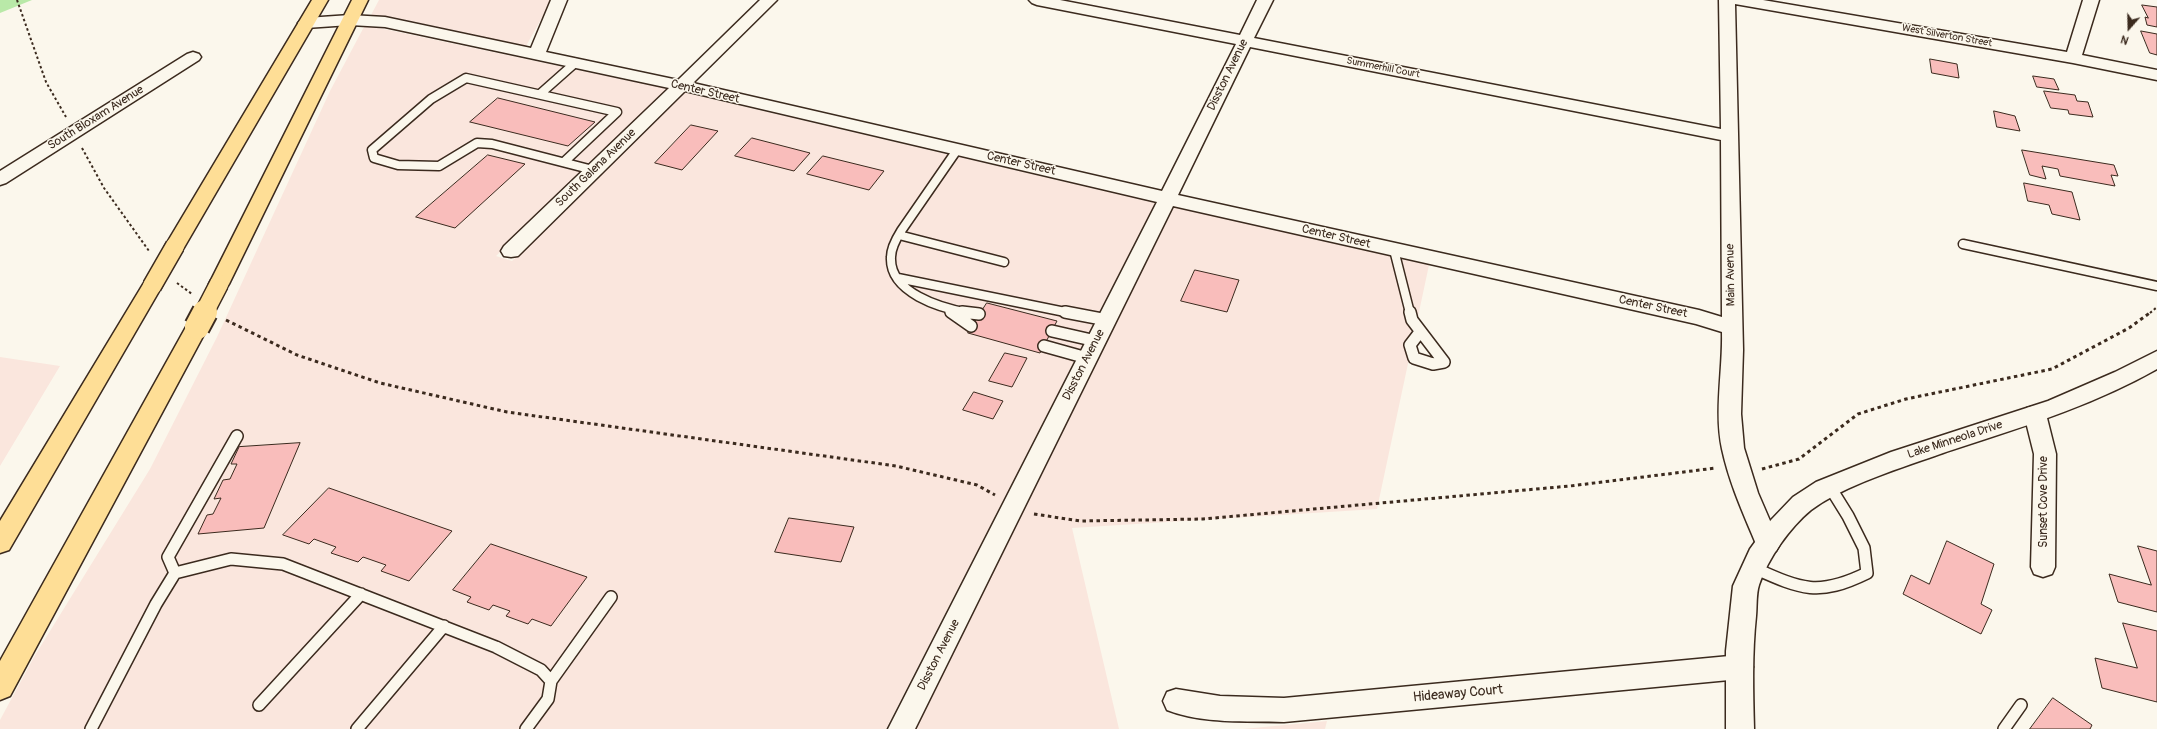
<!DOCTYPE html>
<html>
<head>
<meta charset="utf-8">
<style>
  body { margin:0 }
  #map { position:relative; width:2157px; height:729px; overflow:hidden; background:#fbf7ec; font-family:Pangolin,sans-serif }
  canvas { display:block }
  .north { position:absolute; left:2109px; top:8px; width:40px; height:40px; -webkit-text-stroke:3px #fbf7ec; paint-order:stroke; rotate:200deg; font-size:11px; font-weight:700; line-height:16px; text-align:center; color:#3b2a1e }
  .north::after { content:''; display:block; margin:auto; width:14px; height:18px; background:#3b2a1e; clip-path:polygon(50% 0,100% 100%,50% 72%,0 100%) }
</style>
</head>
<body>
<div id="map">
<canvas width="2157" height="729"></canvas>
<div class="north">N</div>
</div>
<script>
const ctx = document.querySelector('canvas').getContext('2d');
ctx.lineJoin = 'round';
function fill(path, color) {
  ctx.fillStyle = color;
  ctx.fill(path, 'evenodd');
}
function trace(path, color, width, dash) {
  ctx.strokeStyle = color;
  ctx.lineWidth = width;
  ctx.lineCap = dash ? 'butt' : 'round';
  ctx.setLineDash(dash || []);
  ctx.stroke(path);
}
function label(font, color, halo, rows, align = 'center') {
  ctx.font = font + ' Pangolin,sans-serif';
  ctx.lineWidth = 3;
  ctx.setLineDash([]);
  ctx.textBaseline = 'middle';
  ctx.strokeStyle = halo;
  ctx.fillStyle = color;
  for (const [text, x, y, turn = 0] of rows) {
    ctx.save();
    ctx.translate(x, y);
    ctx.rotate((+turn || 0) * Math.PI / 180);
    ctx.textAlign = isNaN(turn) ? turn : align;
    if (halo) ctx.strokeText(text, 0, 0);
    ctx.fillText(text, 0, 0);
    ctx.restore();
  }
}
const built = new Path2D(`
  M379 0H552L526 46 392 17 371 15Z
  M365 25 668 89 496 256 512 261 682 92 1155 203 886 729H0V720L34 657 150 469 217 337 330 91Z
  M1174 207 1429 265 1377 509 1072 528 1119 729H916Z
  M0 357 60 366 0 466Z
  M1327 721 1325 729H1243Z`);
const green = new Path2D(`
  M0 0H32L0 13Z`);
const building = new Path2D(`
  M2142 5 2157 7V27L2147 25 2145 17 2148 18Z
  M2141 31 2157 34V55L2150 53Z
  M1930 59 1957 64 1959 78 1932 73Z
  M2033 76 2054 79 2059 90 2037 87Z
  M2044 91 2075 95 2077 101 2088 102 2093 117 2069 114 2068 110 2051 108Z
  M498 98 595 122 568 146 470 122Z
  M1994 111 2015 116 2020 131 1997 127Z
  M691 125 718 131 682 170 655 163Z
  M752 138 810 153 794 171 735 156Z
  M2022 150 2114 165 2118 176 2111 175 2115 186 2060 176 2058 169 2042 166 2046 179 2030 175Z
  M488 155 525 164 455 228 416 217Z
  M823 156 884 171 869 190 807 174Z
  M2024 183 2072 192 2080 220 2052 214 2049 205 2028 201Z
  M1195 270 1239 280 1227 312 1181 301Z
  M987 303 1057 321 1040 353 968 333Z
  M1005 353 1027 358 1012 387 989 381Z
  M974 392 1003 401 993 419 963 410Z
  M300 443 264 528 198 534 207 515 213 514 221 498 214 499 223 480 230 479 237 464H231L239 447Z
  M329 488 452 531 409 581 381 571 386 565 363 557 358 562 331 553 336 547 314 539 309 544 283 535Z
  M789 518 854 527 841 562 775 552Z
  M1947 541 1994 564 1981 604 1992 610 1981 634 1903 594 1911 575 1929 584Z
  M491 544 587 577 551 626 532 619 528 624 506 616 510 611 493 605 489 610 467 602 471 597 453 590Z
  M2138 546 2157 551V612L2118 602 2109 574 2151 585Z
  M2123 623 2157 631V702L2102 688 2095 658 2137 668Z
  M2053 698 2092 725 2090 729H2030Z`);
const pathFar1 = new Path2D(`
  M17 0 46 82 66 117
  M82 148 104 188 149 251
  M177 283 192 294
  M2150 313 2157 307`);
const path = new Path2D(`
  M226 320 297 355 380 383 507 412 896 466 977 485 995 495
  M1762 469 1799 459 1858 414 1906 399 2052 369 2129 328 2151 312
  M1034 514 1080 521 1203 519 1570 486 1716 468`);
const serviceFar1 = new Path2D(`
  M540 94 575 63
  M957 150 901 231C896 239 891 248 891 257 889 293 941 308 968 313
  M564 162 617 112 466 78 431 99 372 150 374 158 398 165 439 166 477 143 492 144 593 170
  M899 235 1004 262
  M1963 244 2157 286
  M1394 250 1410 313
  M898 278 1070 313
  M950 311 952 313`);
const service = new Path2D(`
  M951 312 971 326
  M962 312 979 314
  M1065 312 1107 320
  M1410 312 1412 320 1444 362 1433 364 1414 358 1410 345 1420 332
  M1052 331 1096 341
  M1044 346 1087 358
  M1754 568C1801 589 1818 597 1867 573L1864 548 1848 516 1830 487
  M175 573 168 557 237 436
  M551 681 611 597
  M259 705 361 594
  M91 729 156 604 175 573 231 559 283 564 496 647 541 670 551 681 548 699 526 729
  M357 729 444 626
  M2004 729 2021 705`);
const minor = new Path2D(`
  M551 0H567L546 52 678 80 760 0H777L693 83 1162 191 1236 44 1037 5 1032 3 1029 0H1060L1240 35 1257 0H1273L1254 38 1721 129 1719 0H1763L2067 52 2083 0H2099L2082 55 2157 70V80L2073 63 1735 4 1743 350 1741 414 1744 448 1758 493 1780 544 1776 551 1768 554 1760 551 1756 544C1743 513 1729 482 1722 449 1714 411 1723 370 1722 332L1696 324 1173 206 915 729H888L1157 202 685 91 518 256 511 257 504 256 501 251 504 246 669 88 385 27 350 25 306 28 301 26 298 23 301 20 306 18 350 15 385 17 531 48ZM1250 47 1721 140 1722 317 1699 310 1178 195Z
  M193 52 199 54 201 57 199 60 6 183 0 185V171L187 54Z
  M2035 406 2043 408 2046 414 2056 454 2055 567 2052 574 2043 577 2034 574 2031 567 2034 454 2024 414 2027 408Z
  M1740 655 1749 659 1753 667 1749 675 1740 679 1284 722C1246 721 1203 724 1167 710L1163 701 1167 692 1176 689 1220 696 1284 698Z`);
const tertiary = new Path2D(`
  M2157 351V369C2090 407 2016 429 1943 453 1904 467 1844 485 1811 510 1789 528 1768 559 1759 585 1756 594 1757 606 1756 616 1752 654 1753 691 1754 729H1726V651L1733 586 1750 549 1771 520 1793 497 1816 482 1891 452 2048 401 2115 372Z`);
const trunk = new Path2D(`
  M312 0H328L182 251 175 253 168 251 165 246Z
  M352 0H368L229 284 226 289 219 291 212 289 209 284Z
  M152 279 159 281 162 286 9 550 0 553V521L145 281Z
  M197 319 205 322 208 327 10 696 0 700V661L186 327 189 322Z`);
const trunkBridgeFar1 = new Path2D(`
  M152 286 175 246
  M204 313 219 284`);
const trunkBridge = new Path2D(`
  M197 327 205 312`);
const farStreetnames = [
  ["West Silverton Street",1947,36,10],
  ["Summerhill Court",1383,68,11]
];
const streetNames = [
  ["Disston Avenue",1228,75,-64],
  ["Center Street",705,92,13],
  ["South Bloxam Avenue",96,118,-32],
  ["Center Street",1021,164,13],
  ["South Galena Avenue",596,168,-44],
  ["Center Street",1336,237,13],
  ["Main Avenue",1731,275,-91],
  ["Center Street",1653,307,12],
  ["Disston Avenue",1084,365,-63],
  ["Lake Minneola Drive",1955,440,-18],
  ["Sunset Cove Drive",2044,502,-90],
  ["Disston Avenue",939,655,-63]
];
const nearStreetnames = [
  ["Hideaway Court",1458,694,-5]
];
fill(built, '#fae6dd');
fill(green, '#b9e9a8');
fill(building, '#f9bdbb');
trace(building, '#3b2a1e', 1);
trace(serviceFar1, '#3b2a1e', 11);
trace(service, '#3b2a1e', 14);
trace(minor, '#3b2a1e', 3);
trace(tertiary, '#3b2a1e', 3);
trace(trunk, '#3b2a1e', 3);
trace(pathFar1, '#3b2a1e', 2, [2.5, 2.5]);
trace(path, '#3b2a1e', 3, [3.5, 3.5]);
trace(serviceFar1, '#fbf7ec', 8);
trace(service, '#fbf7ec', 11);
fill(minor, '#fbf7ec');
fill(tertiary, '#fbf7ec');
fill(trunk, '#fede96');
trace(trunkBridgeFar1, '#3b2a1e', 21, []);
trace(trunkBridge, '#3b2a1e', 28, []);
trace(trunkBridgeFar1, '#fede96', 18);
trace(trunkBridge, '#fede96', 24);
label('10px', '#3b2a1e', '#fbf7ec', farStreetnames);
label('12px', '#3b2a1e', '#fbf7ec', streetNames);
label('14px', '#3b2a1e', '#fbf7ec', nearStreetnames);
</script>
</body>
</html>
